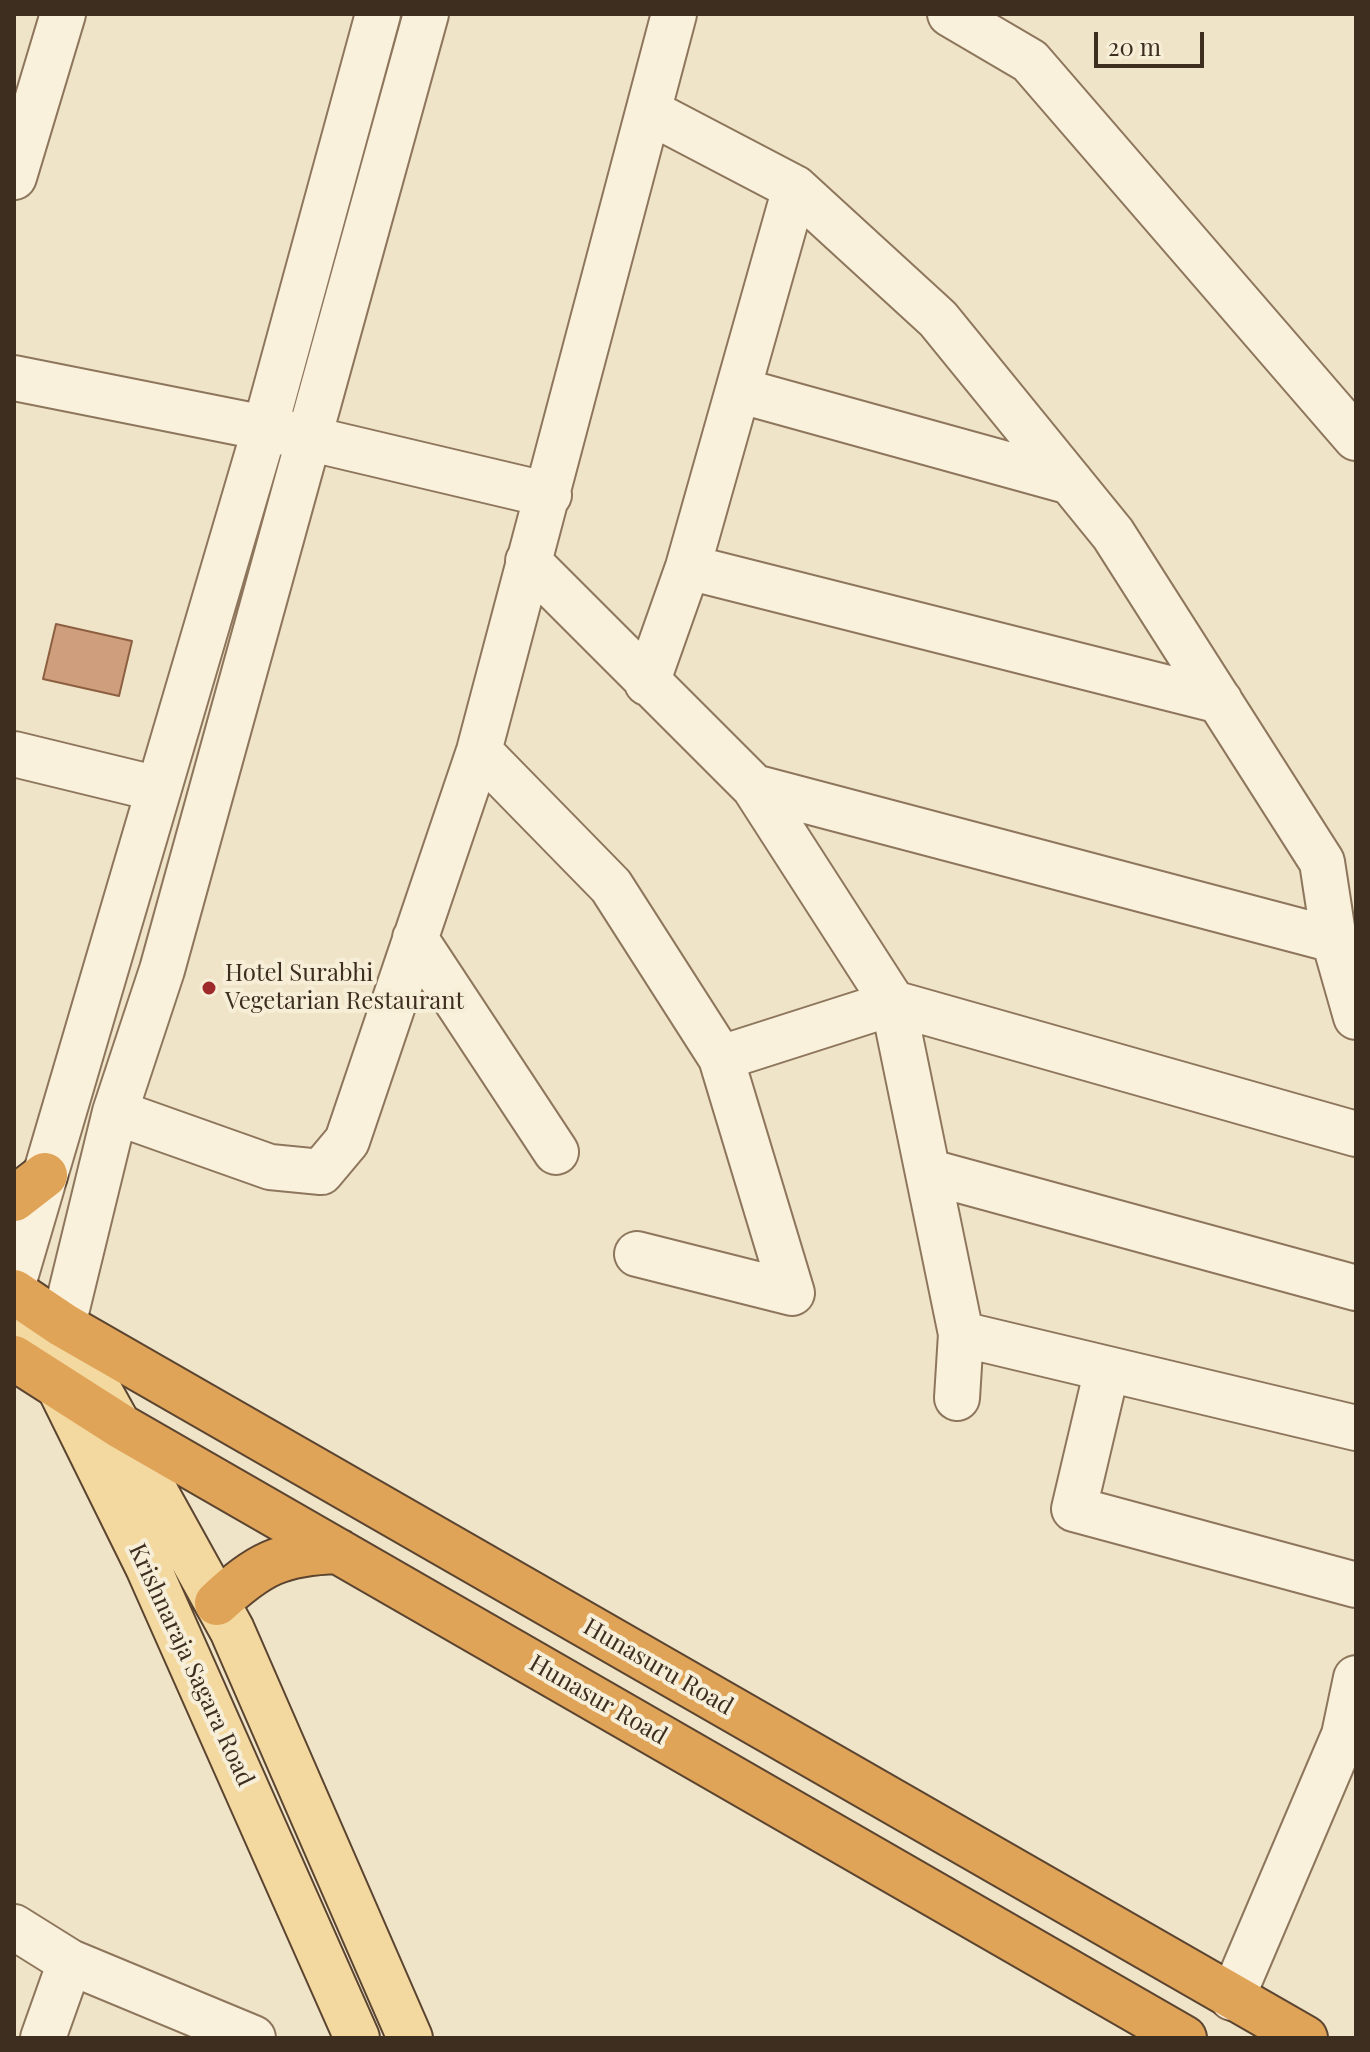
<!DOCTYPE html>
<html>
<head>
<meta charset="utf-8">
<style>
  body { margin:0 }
  #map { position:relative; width:1370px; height:2052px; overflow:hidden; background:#f0e4c8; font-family:"Playfair Display",serif }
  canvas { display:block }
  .frame { position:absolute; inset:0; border:16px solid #3d2e20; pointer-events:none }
  .scale { position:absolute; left:1094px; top:32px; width:110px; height:36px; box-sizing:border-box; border:4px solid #3d2e20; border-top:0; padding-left:10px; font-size:24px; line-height:28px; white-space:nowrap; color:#3d2e20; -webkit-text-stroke:6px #f7eed8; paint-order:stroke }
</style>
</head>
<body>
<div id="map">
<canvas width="1370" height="2052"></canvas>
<div class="frame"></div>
<div class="scale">20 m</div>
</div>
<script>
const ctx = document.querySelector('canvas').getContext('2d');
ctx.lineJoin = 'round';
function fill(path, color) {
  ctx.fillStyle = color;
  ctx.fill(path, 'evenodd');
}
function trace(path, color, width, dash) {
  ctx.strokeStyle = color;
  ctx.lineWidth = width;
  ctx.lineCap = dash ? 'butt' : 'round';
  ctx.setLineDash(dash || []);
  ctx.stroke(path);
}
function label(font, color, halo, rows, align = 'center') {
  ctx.font = font + ' "Playfair Display",serif';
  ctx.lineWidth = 8;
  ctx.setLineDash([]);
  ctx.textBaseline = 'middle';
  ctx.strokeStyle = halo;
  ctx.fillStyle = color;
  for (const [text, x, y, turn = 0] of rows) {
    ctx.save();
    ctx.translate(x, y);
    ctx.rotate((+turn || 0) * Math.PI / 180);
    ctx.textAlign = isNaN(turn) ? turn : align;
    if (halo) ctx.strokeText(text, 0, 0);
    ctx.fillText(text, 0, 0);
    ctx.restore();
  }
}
const building = new Path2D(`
  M56 624 132 641 119 696 43 679Z`);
const minor = new Path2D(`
  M950 14 1030 61 1356 438
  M650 112 795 188 938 319 1113 534 1322 862 1334 940 1356 1017
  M14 177 63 14
  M14 378 265 428 549 495
  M738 390 1071 482
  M528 561 754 787 893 1003 961 1334 1356 1428
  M688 567 1220 701
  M647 683 688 567 795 188
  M479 751 611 886 721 1058 792 1293 637 1254
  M14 754 158 789
  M754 787 1334 940
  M415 938 556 1152
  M721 1058 893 1003 1356 1134
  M115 1112 270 1167 321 1172 347 1141 479 751 674 14
  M930 1172 1356 1288
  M14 1281 265 428 378 14
  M63 1325 115 1112 162 970 426 14
  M1107 1369 1074 1509 1356 1585
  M957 1398 961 1334
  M14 1927 70 1962 253 2038
  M1232 1998 1344 1735 1356 1678
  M43 2038 70 1962`);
const major = new Path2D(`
  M14 1296 148 1567 357 2038
  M63 1325 232 1630 410 2038`);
const highway = new Path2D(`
  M14 1199 45 1175
  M14 1292 63 1325 1305 2038
  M14 1358 122 1427 1184 2038
  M217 1603C259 1564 280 1553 338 1551`);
const markers = [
  [209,988,8,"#9e2a2b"]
];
const poiNames = [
  ["Hotel Surabhi",225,974],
  ["Vegetarian Restaurant",225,1002]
];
const streetNames = [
  ["Krishnaraja Sagara Road",191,1665,65],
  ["Hunasuru Road",658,1667,30],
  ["Hunasur Road",598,1700,30]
];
fill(building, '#cf9f7d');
trace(building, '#8d5f41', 2);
trace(minor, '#8d765c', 48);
trace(major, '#5b4430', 48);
trace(highway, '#5b4430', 48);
trace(minor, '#faf1dc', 44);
trace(major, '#f3d9a0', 44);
trace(highway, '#e0a458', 44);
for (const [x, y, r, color] of markers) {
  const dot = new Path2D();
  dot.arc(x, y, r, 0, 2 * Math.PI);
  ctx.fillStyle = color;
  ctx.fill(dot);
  trace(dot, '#f7eed8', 3);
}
label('24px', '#3d2e20', '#f7eed8', poiNames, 'left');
label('24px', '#3d2e20', '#f7eed8', streetNames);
</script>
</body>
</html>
